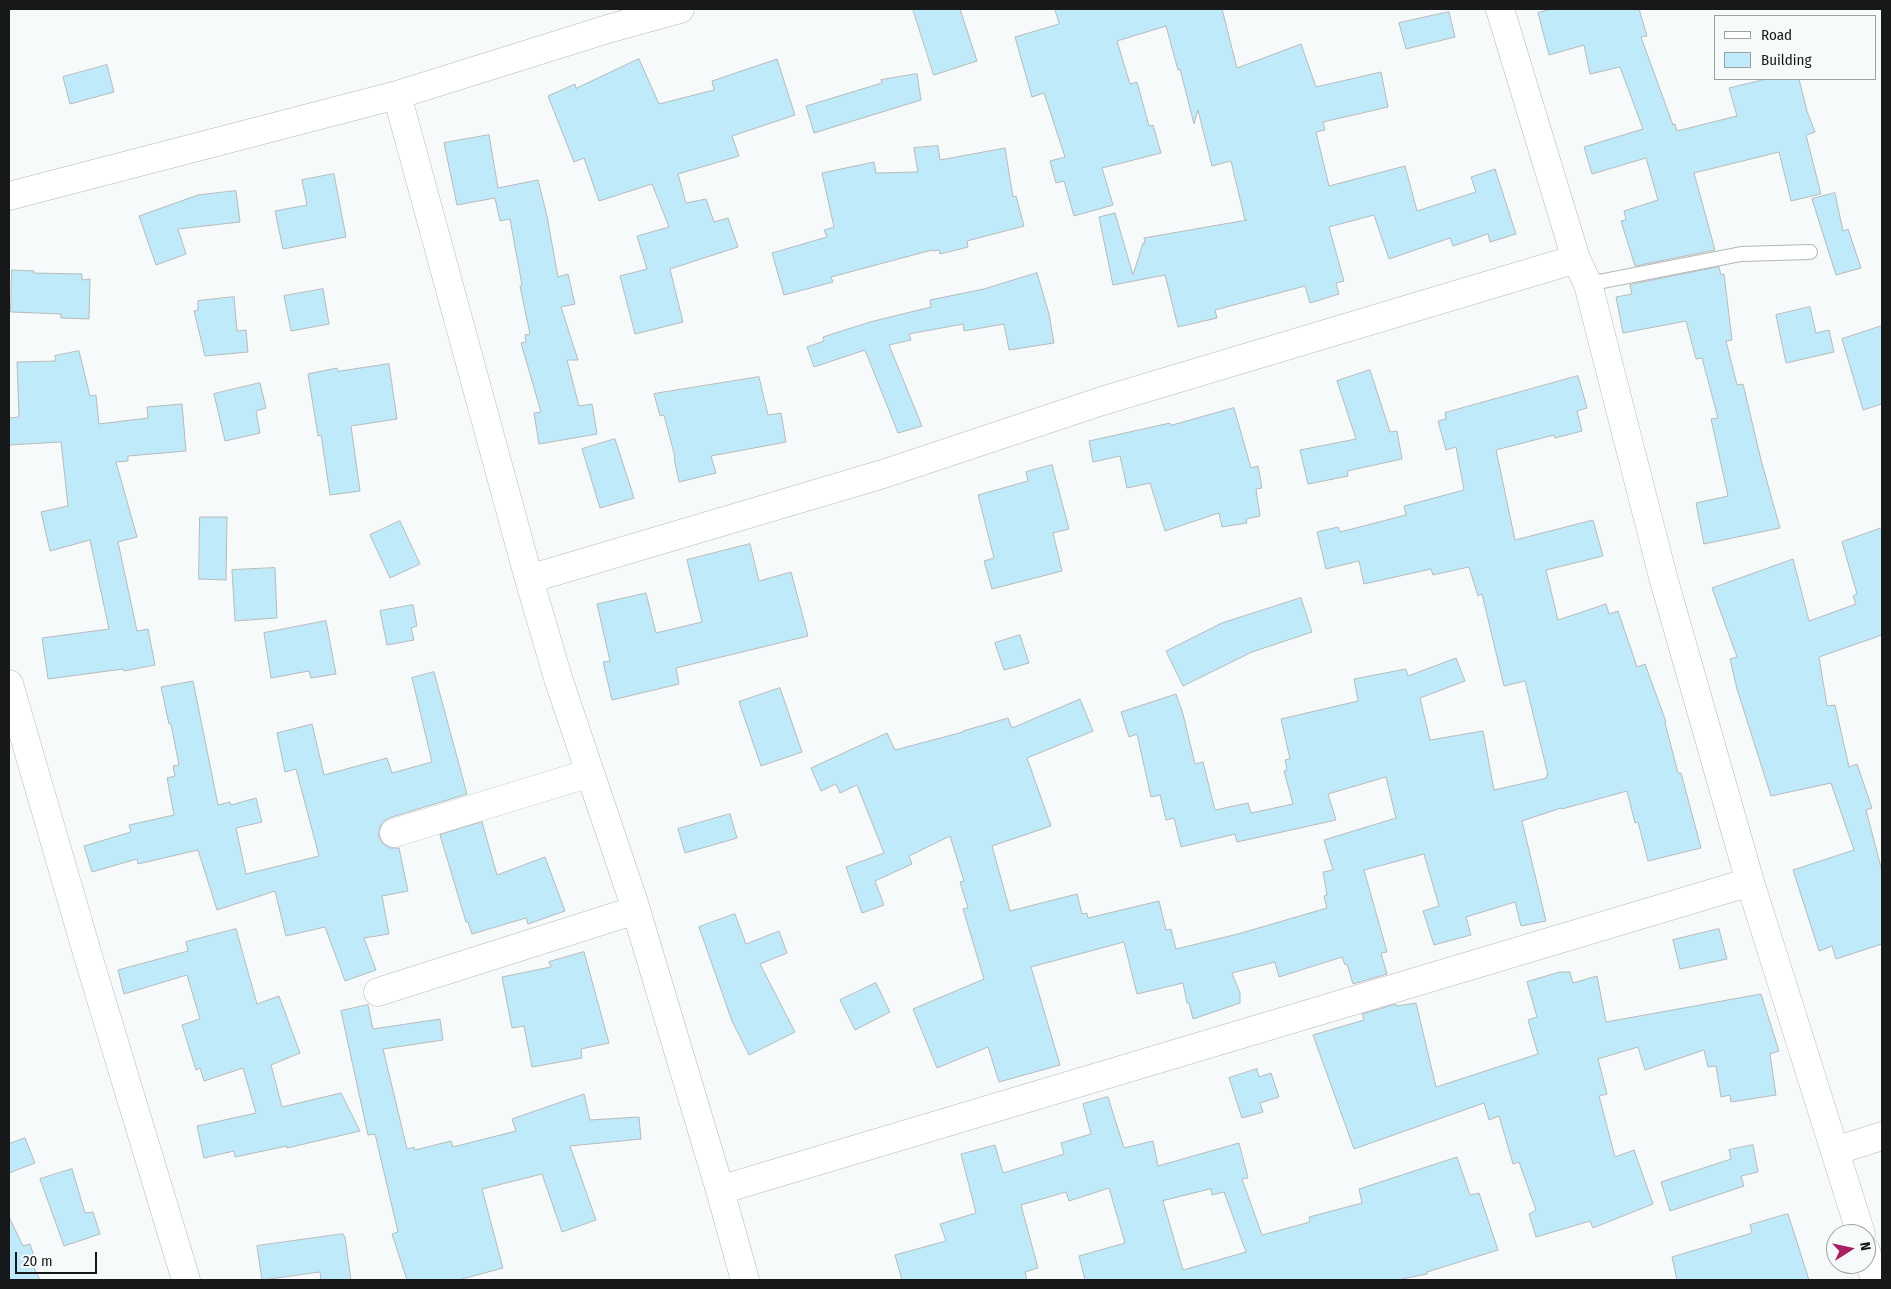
<!DOCTYPE html>
<html>
<head>
<meta charset="utf-8">
<style>
  body { margin:0 }
  #map { position:relative; width:1891px; height:1289px; overflow:hidden; background:#f6fafb; font-family:"Fira Sans Condensed",sans-serif }
  canvas { display:block }
  .frame { position:absolute; inset:0; border:10px solid #171819; pointer-events:none }
  .legend { position:absolute; left:1714px; top:15px; width:162px; height:65px; box-sizing:border-box; background:#f6fafb; border:1px solid #9da0a1; margin:0; padding:6px 9px; list-style:none; font-size:15px; color:#171819 }
  .legend li { display:flex; align-items:center; gap:10px; height:25px }
  .legend b { width:25px; border:1px solid #9da0a1 }
  .north { position:absolute; left:1826px; top:1224px; width:50px; height:50px; box-sizing:border-box; background:#f6fafb; border:1px solid #9da0a1; border-radius:50%; rotate:80deg; font-size:14px; font-weight:700; line-height:20px; text-align:center; color:#171819 }
  .north::after { content:''; display:block; margin:auto; width:18px; height:22px; background:#a92065; clip-path:polygon(50% 0,100% 100%,50% 72%,0 100%) }
  .scale { position:absolute; left:15px; top:1252px; width:82px; height:22px; box-sizing:border-box; border:2px solid #171819; border-top:0; padding-left:6px; font-size:15px; line-height:18px; white-space:nowrap; color:#171819; -webkit-text-stroke:4px #f6fafb; paint-order:stroke }
</style>
</head>
<body>
<div id="map">
<canvas width="1891" height="1289"></canvas>
<div class="frame"></div>
<ul class="legend">
<li><b style="height:6px;background:#fff"></b>Road</li>
<li><b style="height:14px;background:#beeaf9"></b>Building</li>
</ul>
<div class="north">N</div>
<div class="scale">20 m</div>
</div>
<script>
const ctx = document.querySelector('canvas').getContext('2d');
ctx.lineJoin = 'round';
function fill(path, color) {
  ctx.fillStyle = color;
  ctx.fill(path, 'evenodd');
}
function trace(path, color, width, dash) {
  ctx.strokeStyle = color;
  ctx.lineWidth = width;
  ctx.lineCap = dash ? 'butt' : 'round';
  ctx.setLineDash(dash || []);
  ctx.stroke(path);
}
const building = new Path2D(`
  M913 9H960L977 61 934 75Z
  M1055 9H1222L1237 68 1301 44 1316 87 1381 72 1388 107 1323 122 1325 130 1316 132 1329 186 1405 166 1417 211 1476 192 1471 177 1495 169 1516 234 1490 242 1488 234 1453 246 1450 238 1389 259 1374 215 1329 227 1344 281 1336 283 1339 294 1310 303 1305 286 1215 310 1217 318 1178 327 1165 275 1113 285 1099 217 1115 213 1133 275 1143 243H1145L1144 238 1247 220H1245L1231 161 1212 166 1198 110 1194 124 1180 69 1178 70 1166 26 1117 41 1130 84 1137 82 1149 126 1153 125 1161 153 1102 168 1113 205 1074 216 1064 181 1056 183 1050 161 1065 157 1044 93 1032 97 1015 37 1059 24Z
  M1552 9H1639L1647 36 1641 37 1673 125 1675 124 1677 131 1737 116 1729 88 1766 79H1799L1807 111 1815 132 1806 135 1821 194 1791 201 1779 152 1694 173 1715 250 1635 266 1621 221 1626 220 1624 211 1658 200 1646 158 1592 174 1584 147 1643 129 1620 67 1590 74 1584 45 1549 55 1538 13Z
  M1449 12 1455 37 1406 49 1399 23Z
  M639 59 659 104 714 90 712 81 777 59 795 115 732 136 739 156 678 174 686 203 706 199 714 222 728 218 738 247 670 269 683 322 635 334 620 276 647 269 637 236 669 227 652 184 599 201 584 158 574 162 548 96 575 84 576 88Z
  M107 65 114 92 70 104 63 77Z
  M917 74 921 100 814 133 806 106 882 83 881 80Z
  M489 135 498 188 538 180 547 216 558 277 568 274 575 304 561 307 578 360H567L579 406 592 404 597 434 539 444 534 413 541 412 521 343 526 342 525 335 530 334 520 286 522 285 510 219 500 221 495 198 457 205 444 143Z
  M938 146 940 160 1005 148 1013 197 1016 196 1024 226 967 241 968 247 940 254 939 250 933 251 932 250 831 277 833 282 784 295 772 253 827 237 824 230 834 227 822 173 874 162 876 173 918 172 914 148Z
  M334 174 346 237 283 249 275 211 307 205 302 180Z
  M236 191 240 222 178 229 186 254 156 265 139 216 198 195Z
  M1835 193 1843 231 1848 229 1861 268 1836 275 1812 199Z
  M1719 267 1721 275 1724 274 1732 340 1726 341 1737 385 1743 384 1761 460 1780 528 1704 544 1696 503 1728 496 1711 419 1718 418 1702 358 1696 359 1686 321 1623 333 1616 297 1632 294 1630 285Z
  M12 270 34 271 33 273 82 274V280L90 279 89 319 61 318V314L11 312Z
  M1037 273 1049 314 1054 343 1009 350 1004 324 964 331 963 324 909 334 911 340 889 345 922 426 898 433 865 350 814 367 807 347 824 341 823 337 870 322 931 307 930 300 984 289Z
  M323 289 329 324 291 331 284 296Z
  M234 297 237 331 246 330 248 352 205 356 194 311 198 310V301Z
  M1810 307 1816 333 1829 330 1834 352 1786 363 1776 315Z
  M1882 326V404L1863 410 1842 339Z
  M79 351 90 396 96 395 99 424 148 418 147 407 182 404 186 451 128 456V461L116 462 137 537 118 542 137 631 148 629 155 665 124 671 123 669 48 679 42 638 109 629 90 540 50 551 41 512 68 506 61 442 9 445V418L19 417 17 362 56 361 55 356Z
  M389 364 397 419 351 426 360 491 330 495 321 435 318 436 308 374 337 368 338 371Z
  M1370 370 1390 432 1397 431 1402 459 1347 471 1348 476 1308 484 1300 450 1356 439 1337 381Z
  M1578 376 1587 408 1577 411 1582 431 1555 438 1554 435 1496 450 1515 540 1593 520 1603 556 1546 570 1558 620 1606 604 1609 614 1618 611 1637 667 1645 664 1666 722 1665 723 1678 773H1681L1701 848 1648 861 1638 822 1635 823 1627 791 1562 809 1561 808 1522 821 1546 921 1521 926 1515 902 1466 917 1471 935 1434 945 1423 911 1439 906 1424 854 1364 870 1387 952 1381 953 1387 974 1353 984 1347 964 1345 965 1342 957 1279 977 1275 962 1232 973 1240 993V1003L1193 1019 1189 1003H1187L1183 983 1137 994 1124 942 1031 967 1060 1065 999 1082 988 1047 937 1068 913 1009 984 979 963 909 968 908 960 882 964 881 950 836 909 856 912 864 875 881 884 905 862 913 846 867 884 853 857 785 840 793 836 784 821 791 811 768 887 733 895 750 963 732V731L1008 718 1012 728 1080 699 1093 731 1027 758 1051 826 992 846 1010 911 1077 894 1082 914 1087 913 1088 918 1159 901 1166 930 1171 929 1176 949 1238 934 1327 908 1324 896 1327 895 1323 872 1333 870 1324 840 1396 818 1386 777 1328 794 1336 820 1237 842 1235 834 1181 847 1174 818 1166 820 1160 795 1151 797 1137 734 1129 737 1121 712 1176 694 1183 714 1195 764 1203 762 1215 810 1248 803 1251 813 1293 804 1284 771 1287 770 1285 760 1290 759 1281 719 1358 701 1354 679 1406 669 1408 676 1456 658 1465 681 1420 698 1430 740 1483 731 1494 790 1547 778 1546 776 1548 775 1525 681 1504 686 1482 594 1478 596 1469 567 1433 575 1431 569 1364 584 1359 561 1326 569 1317 532 1338 527 1340 532 1406 515 1404 506 1464 490 1456 447 1446 450 1438 421 1446 419 1445 413Z
  M759 377 768 415 781 413 786 442 711 456 716 473 679 482 674 458 675 457 664 415 660 416 654 394Z
  M260 383 266 408 256 411 260 433 225 441 214 394Z
  M1234 408 1251 468 1258 466 1262 488 1256 489 1260 516 1246 519 1247 523 1222 527 1219 513 1165 531 1150 483 1127 488 1120 456 1093 462 1089 441 1170 423 1171 425Z
  M615 439 634 498 600 508 582 449Z
  M1052 465 1069 529 1053 533 1062 571 992 589 984 561 994 558 978 495 1028 481 1026 472Z
  M200 517H227L226 580 199 579Z
  M400 521 420 564 390 578 370 535Z
  M1882 528V635L1819 657 1827 706 1835 705 1849 767 1857 764 1872 808 1866 810 1882 871V944L1836 959 1832 946 1819 951 1793 870 1854 850 1831 783 1771 796 1737 689 1730 659 1737 657 1712 588 1793 559 1809 621 1856 604 1853 596 1857 594 1842 542Z
  M750 544 759 581 791 572 808 636 676 668 679 684 612 700 603 662 610 661 597 604 646 593 656 633 702 622 687 560Z
  M275 568 277 618 235 621 232 570Z
  M1301 598 1312 632 1252 652 1183 686 1166 651 1222 623Z
  M413 605 417 626 411 628 414 640 387 645 380 611Z
  M326 621 336 674 311 678 309 671 271 678 264 633Z
  M1020 635 1029 663 1004 670 995 643Z
  M434 672 467 794 389 818 383 822 379 829V837L383 844 390 848H399L408 891 382 896 389 934 364 938 376 970 345 981 325 927 286 936 275 891 217 910 198 850 138 864 137 859 92 872 84 846 131 832 129 825 174 815 167 778 175 776 173 766 179 765 171 724H169L161 687 193 681 218 805 230 802 231 805 256 798 262 822 236 828 246 874 319 856 296 769 285 772 277 733 312 724 324 775 387 758 392 773 432 762 412 678Z
  M780 688 802 752 761 766 739 702Z
  M730 814 737 838 685 853 678 829Z
  M482 822 497 875 545 857 565 911 528 924 526 918 472 934 468 922H466L440 835Z
  M735 914 746 944 779 931 787 953 760 964 795 1032 749 1055 732 1021 699 927Z
  M236 929 257 1004 279 996 300 1053 271 1065 282 1107 341 1093 360 1131 287 1148V1146L235 1157 234 1151 204 1158 197 1126 256 1113 243 1068 204 1081 200 1068 196 1070 182 1025 200 1019 187 975 124 994 118 970 188 951 186 942Z
  M1719 929 1727 959 1680 969 1673 940Z
  M584 952 609 1043 581 1049 582 1058 532 1067 524 1026 512 1028 502 977 551 967 549 962Z
  M1560 972H1570L1573 983 1597 976 1606 1022 1761 994 1779 1051 1770 1054 1776 1095 1731 1102 1730 1095 1721 1097 1716 1066 1708 1067 1704 1050 1645 1070 1638 1047 1598 1059 1607 1094 1599 1096 1615 1157 1634 1150 1653 1204 1593 1228 1590 1221 1536 1237 1529 1214 1536 1210 1519 1162 1513 1164 1499 1116 1489 1120 1484 1103 1354 1149 1313 1035 1364 1020 1362 1014 1396 1004V1006L1416 1003 1436 1087 1439 1086 1538 1054 1528 1020 1537 1017 1527 982Z
  M876 983 890 1012 855 1030 840 1000Z
  M368 1005 373 1029 440 1019 443 1040 383 1049 407 1149 414 1147 415 1150 451 1141 453 1147 516 1131 512 1119 584 1094 590 1120 639 1117 641 1139 570 1146 596 1220 562 1232 542 1174 482 1189 503 1268 458 1280H407L392 1234 398 1232 375 1134 368 1135 341 1011Z
  M1257 1069 1259 1077 1271 1073 1279 1097 1260 1103 1263 1112 1242 1118 1229 1078Z
  M1108 1097 1124 1148 1153 1141 1158 1166 1239 1143 1248 1178 1242 1179 1262 1235 1310 1222 1309 1217 1362 1203 1359 1189 1457 1157 1470 1195 1479 1193 1498 1250 1427 1272V1274L1397 1280H1085L1079 1256 1125 1243 1109 1188 1069 1201 1066 1192 1021 1205 1038 1268 1025 1272 1027 1280H902L895 1255 946 1241 940 1224 976 1213 961 1154 995 1145 1003 1173 1064 1154 1061 1143 1091 1134 1083 1104ZM1211 1189 1212 1195 1224 1192 1246 1252 1183 1270 1163 1201Z
  M25 1138 35 1163 9 1173V1144Z
  M1753 1145 1758 1172 1741 1176 1744 1186 1670 1211 1661 1182 1731 1159 1729 1150Z
  M72 1169 85 1213 93 1212 100 1234 64 1246 40 1179Z
  M1788 1214 1809 1280H1677L1672 1257 1752 1233 1750 1225Z
  M9 1217 23 1246 30 1244 37 1265 33 1266 40 1280H9Z
  M343 1234 345 1237 351 1280H321L320 1272 262 1280 257 1246Z`);
const service = new Path2D(`
  M1588 284 1741 254 1810 252`);
const minor = new Path2D(`
  M1500 9 1576 259 1588 284 1663 577 1750 882 1861 1234
  M397 95 529 579 558 678 633 900 720 1190 745 1280
  M9 196 397 95 611 28 680 9
  M529 579 883 474 1102 401 1576 259
  M9 684 88 956 186 1280
  M394 833 590 773
  M378 992 636 910
  M1835 1151 1882 1136
  M720 1190 1750 882
  M1866 1251 1875 1280`);
fill(building, '#beeaf9');
trace(building, '#b7babb', 1);
trace(service, '#b4b7b8', 16);
trace(minor, '#b4b7b8', 29);
trace(service, '#fff', 14);
trace(minor, '#fff', 28);
</script>
</body>
</html>
